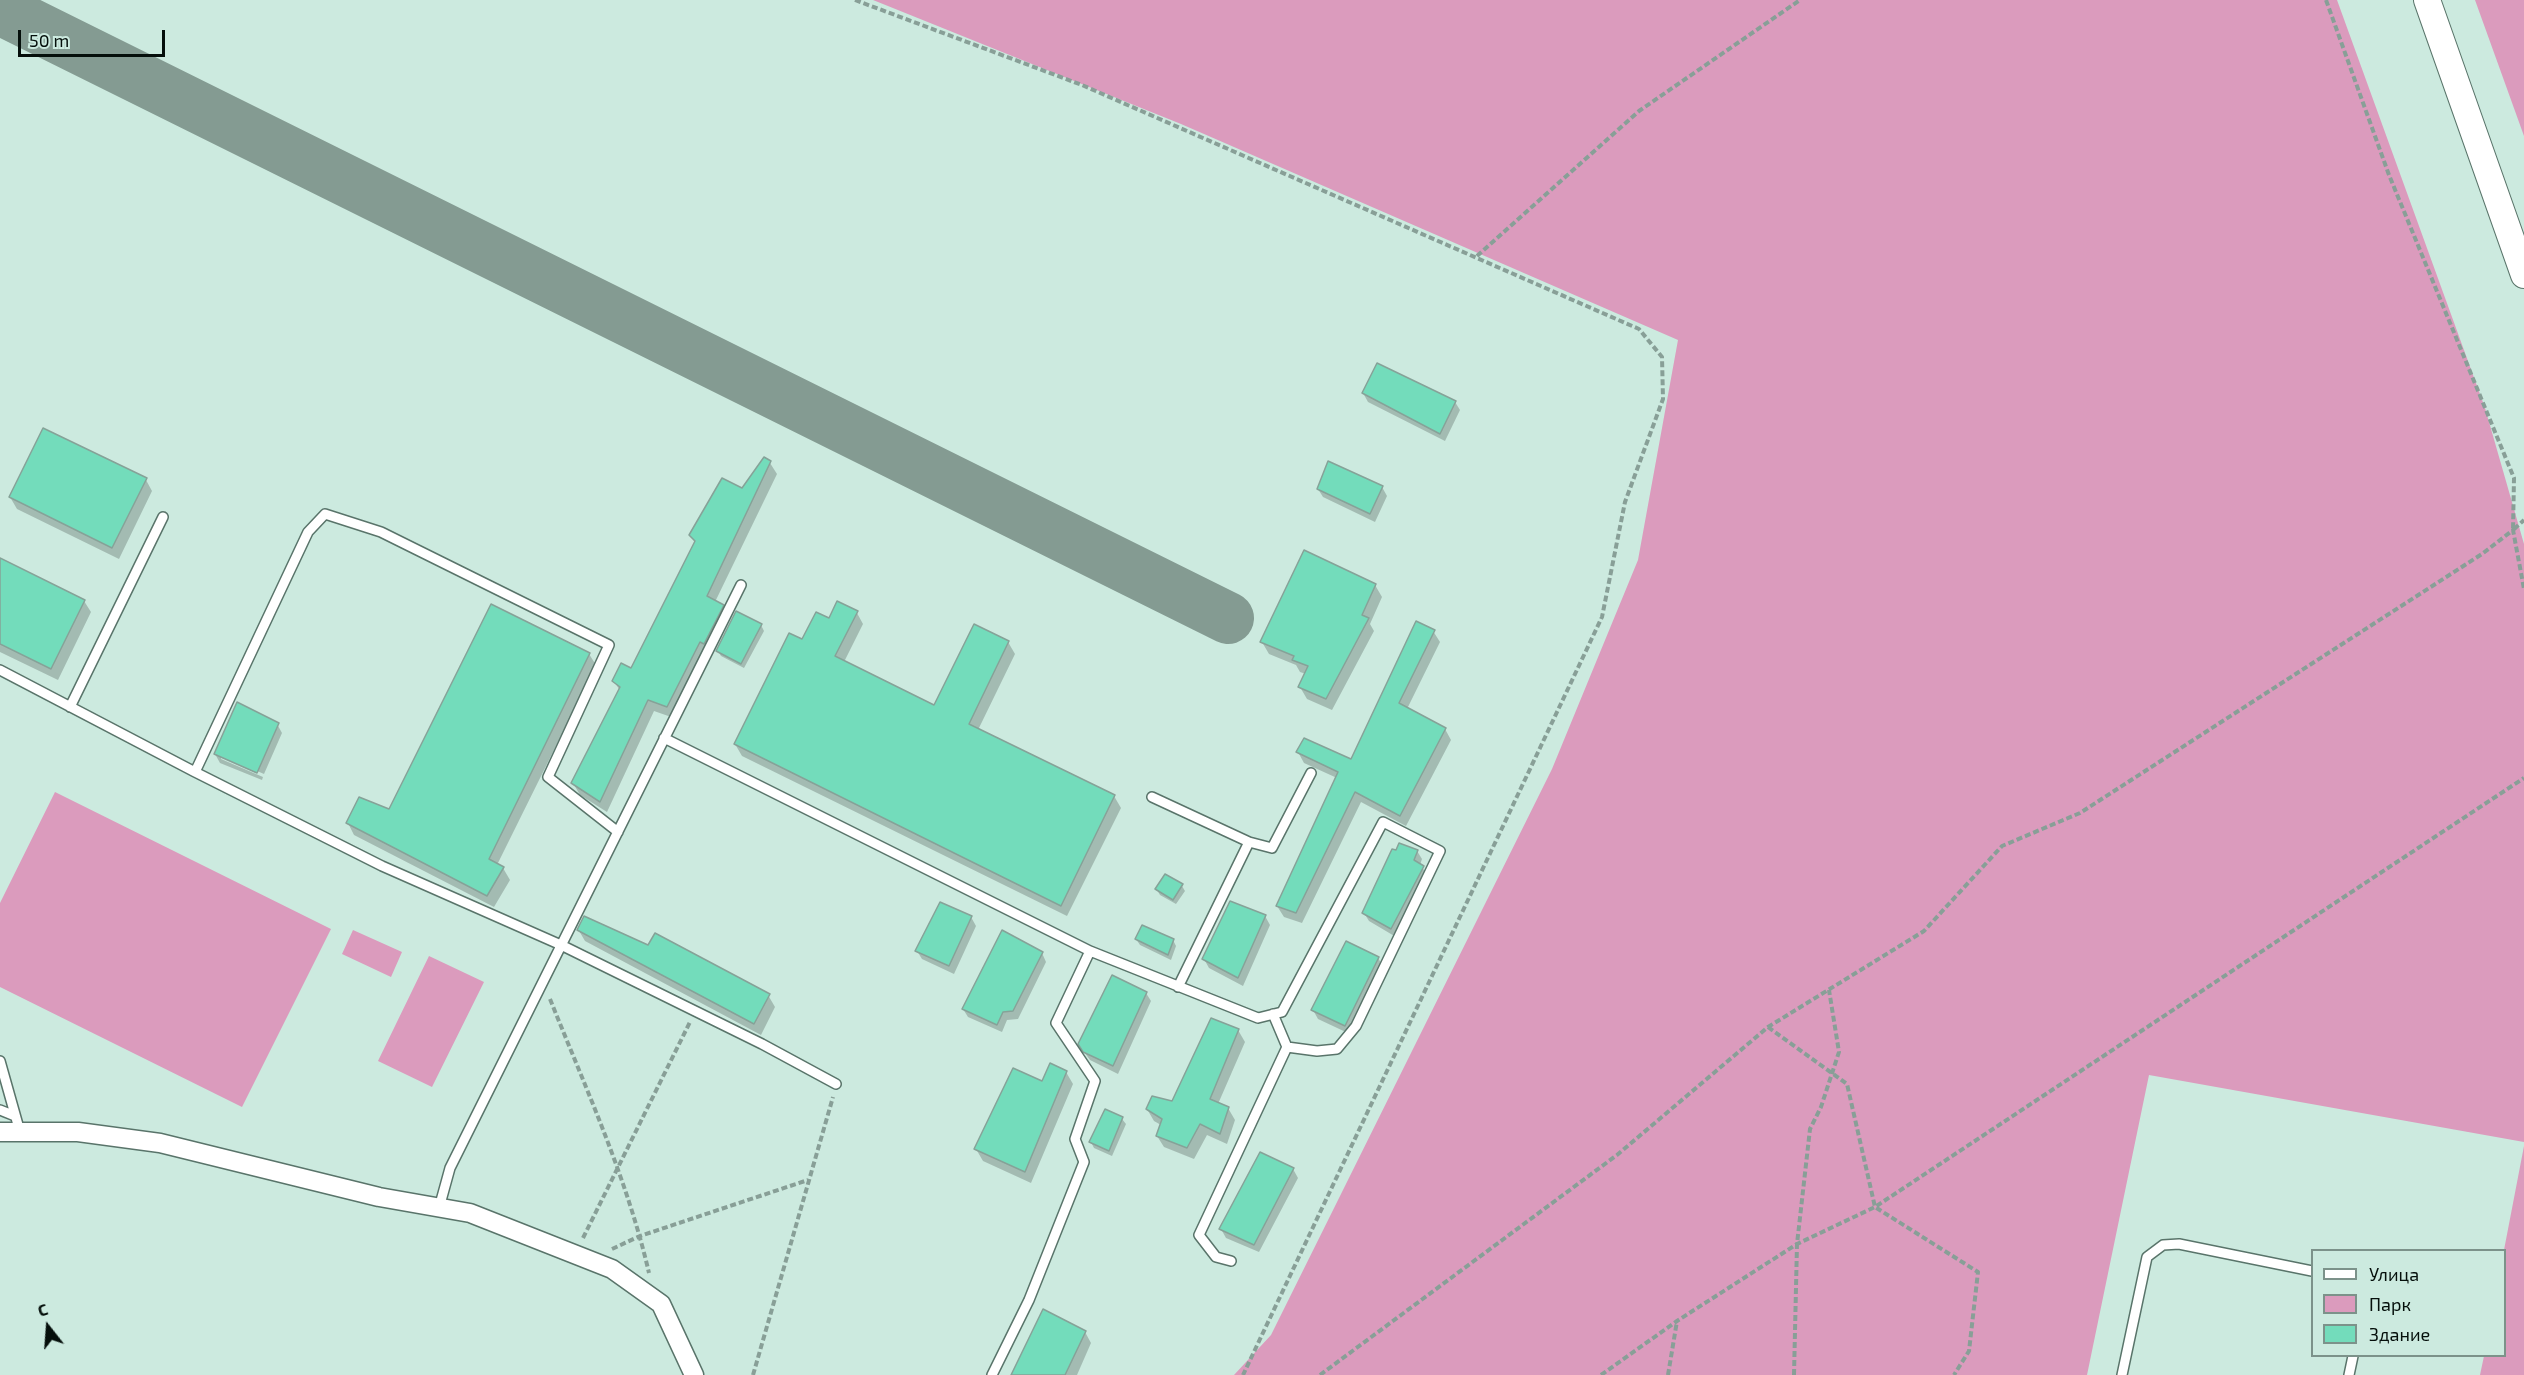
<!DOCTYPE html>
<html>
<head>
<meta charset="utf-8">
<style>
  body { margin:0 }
  #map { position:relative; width:2524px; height:1375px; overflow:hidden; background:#cceadf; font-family:"Exo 2",sans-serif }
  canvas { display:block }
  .legend { position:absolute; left:2311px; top:1249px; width:195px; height:108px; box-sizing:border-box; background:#cceadf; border:2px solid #7c928a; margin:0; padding:8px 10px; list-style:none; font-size:18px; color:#050f0b }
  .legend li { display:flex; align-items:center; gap:12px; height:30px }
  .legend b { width:30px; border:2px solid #7c928a }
  .north { position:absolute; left:18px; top:1297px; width:60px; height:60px; -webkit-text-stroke:4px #cceadf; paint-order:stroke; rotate:343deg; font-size:16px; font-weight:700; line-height:24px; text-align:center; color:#050f0b }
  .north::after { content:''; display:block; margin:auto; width:21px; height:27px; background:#050f0b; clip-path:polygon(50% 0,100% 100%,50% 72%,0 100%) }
  .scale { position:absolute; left:18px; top:30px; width:147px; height:27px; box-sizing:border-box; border:3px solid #050f0b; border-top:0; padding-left:8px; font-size:18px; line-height:21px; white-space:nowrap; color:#050f0b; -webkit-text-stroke:4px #cceadf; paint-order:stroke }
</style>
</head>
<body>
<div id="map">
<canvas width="2524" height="1375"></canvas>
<ul class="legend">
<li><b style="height:8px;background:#fff"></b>Улица</li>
<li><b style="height:16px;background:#db9bbd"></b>Парк</li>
<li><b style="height:16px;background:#73dcbb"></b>Здание</li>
</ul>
<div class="north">С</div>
<div class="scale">50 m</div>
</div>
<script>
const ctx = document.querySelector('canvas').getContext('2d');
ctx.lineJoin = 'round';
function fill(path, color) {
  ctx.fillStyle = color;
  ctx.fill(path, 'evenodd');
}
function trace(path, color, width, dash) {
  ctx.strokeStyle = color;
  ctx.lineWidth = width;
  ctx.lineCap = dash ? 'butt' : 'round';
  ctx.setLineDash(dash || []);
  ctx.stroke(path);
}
const green = new Path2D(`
  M873 0H2337L2485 408 2524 544V1142L2149 1075 2087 1375H1234L1271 1335 1552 769 1638 560 1678 340 1181 124Z
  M2475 0H2524V136Z
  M55 792 331 929 242 1107 0 987V903Z
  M353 930 402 952 391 977 342 954Z
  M429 956 484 982 432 1087 378 1061Z
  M2524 1146V1375H2480L2484 1356H2504V1250Z`);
const shadow = new Path2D(`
  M1363 393 1455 402 1460 410 1445 441 1368 402Z
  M770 463 777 474 715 602 723 606 729 617 674 718 654 711 607 812 580 795 573 783 620 691 614 681 631 671 696 544 690 535Z
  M146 480 152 491 119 559 17 509 10 497Z
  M1382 487 1387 496 1375 522 1323 497 1318 489Z
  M0 560 84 601 91 612 58 680 0 652Z
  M1375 585 1382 597 1370 624 1374 631 1332 710 1307 699 1300 687 1306 674 1300 672 1296 665 1269 654 1262 642Z
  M857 613 863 624 844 662 935 707 975 626 1008 642 1015 654 978 730 1114 796 1121 808 1067 916 742 756 735 744 802 641 830 620Z
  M761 625 764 631 744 668 721 656 718 651Z
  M1433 631 1440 642 1407 709 1445 729 1451 740 1406 826 1361 802 1302 923 1284 917 1277 906 1337 778 1304 763 1298 752 1352 761Z
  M589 654 596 665 497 865 503 868 510 880 494 907 354 835 348 823 390 811Z
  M277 724 282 733 264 774 221 755V759L263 777 262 780 220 763 215 754Z
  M1417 851 1422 859 1420 865 1428 875 1396 937 1369 921 1364 913Z
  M1166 876 1182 886 1185 891 1176 904 1160 895 1157 890Z
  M1265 916 1270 925 1243 986 1209 968 1204 959Z
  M971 917 976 926 954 974 922 959 917 951Z
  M578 929 649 947 768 995 775 1007 761 1035 585 941Z
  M1136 939 1173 940 1176 946 1171 960 1140 945Z
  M1042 953 1046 962 1018 1019 1007 1020 1002 1032 968 1017 963 1009Z
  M1378 958 1383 966 1350 1034 1318 1019 1313 1010Z
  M1146 993 1151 1001 1118 1074 1090 1060 1085 1053Z
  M1238 1030 1245 1042 1218 1104 1228 1108 1235 1120 1227 1144 1207 1135 1194 1159 1164 1147 1157 1136 1161 1125 1154 1121 1147 1109 1173 1103Z
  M1066 1072 1073 1084 1031 1183 983 1161 976 1149 1042 1083Z
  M1106 1111 1122 1119 1126 1124 1112 1156 1094 1148 1091 1142Z
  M1293 1169 1298 1178 1259 1252 1226 1238 1221 1229Z
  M1085 1332 1091 1343 1077 1375H1013Z`);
const taxiway = new Path2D(`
  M0 9 1228 618`);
const building = new Path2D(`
  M1377 363 1456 401 1440 434 1362 393Z
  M43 428 147 478 112 548 9 497Z
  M764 457 771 461 707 596 724 605 704 644 700 642 667 707 648 700 600 802 571 783 620 687 612 681 621 663 631 668 695 541 689 535 722 478 742 488Z
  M1328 461 1383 486 1370 514 1317 489Z
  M1304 550 1376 584 1362 615 1369 618 1326 699 1298 687 1308 666 1292 660 1294 656 1260 642Z
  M0 558 85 600 51 669 0 644Z
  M837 601 858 611 835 656 934 705 974 624 1009 641 969 724 1115 795 1061 906 734 744 789 633 802 639 816 612 829 618Z
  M491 604 590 653 489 859 504 867 487 896 346 823 359 797 389 809Z
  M736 611 762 624 741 664 716 651Z
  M1416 621 1435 630 1399 703 1446 728 1400 816 1355 792 1296 913 1276 906 1338 772 1296 752 1304 738 1351 759Z
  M237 702 279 723 257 773 214 754Z
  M1399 843 1418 850 1414 860 1424 866 1391 929 1362 913 1392 849 1396 850Z
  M1165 874 1183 884 1173 900 1155 889Z
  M1230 901 1266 915 1238 978 1202 959Z
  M940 902 972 916 949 966 915 951Z
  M584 916 648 945 655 933 770 994 754 1024 577 930Z
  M1142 925 1174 939 1168 955 1135 939Z
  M1002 930 1043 952 1013 1011 1003 1012 997 1025 962 1009Z
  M1346 941 1379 957 1345 1026 1311 1010Z
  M1112 975 1147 992 1113 1066 1083 1052 1078 1044Z
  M1211 1018 1239 1029 1210 1099 1229 1107 1220 1134 1200 1124 1187 1148 1156 1136 1162 1119 1146 1109 1152 1096 1172 1101Z
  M1050 1063 1067 1071 1025 1172 974 1149 1013 1068 1042 1081Z
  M1105 1109 1123 1117 1109 1151 1089 1142Z
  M1260 1152 1294 1168 1254 1245 1219 1229Z
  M1043 1309 1086 1331 1065 1375H1011Z`);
const path = new Path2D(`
  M855 0 1082 85 1639 329 1662 357 1663 399 1625 502 1602 617 1243 1375
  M2326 0 2389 175 2514 478 2513 530 2524 520
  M1477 256 1639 111 1800 0
  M550 999C586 1089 627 1178 649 1273
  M1768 1027 1847 1084 1875 1207 1978 1272 1969 1351 1954 1375
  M583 1238 690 1022
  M612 1249 640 1236 808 1180
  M753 1375 833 1097
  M1320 1375 1617 1155 1768 1027 1924 931 2002 846 2080 813 2482 554 2513 530 2524 589
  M1601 1375 1677 1321 1797 1244 1875 1207 2524 778
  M1668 1375 1677 1321
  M1794 1375 1797 1244 1810 1129 1821 1107 1839 1052 1829 990`);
const service = new Path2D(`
  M0 670 195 772 308 532 325 514 381 532 609 645 548 777 618 832
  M70 707 163 517
  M664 738 1090 951
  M195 772 382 866 561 945 762 1044 836 1084
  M1152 797 1249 842 1272 848 1311 773
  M1178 987 1249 842
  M1273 1014 1287 1047
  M0 1061 20 1132
  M0 1110 15 1116
  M439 1208 450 1168 741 585
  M992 1375 1029 1300 1084 1162 1075 1139 1095 1081 1056 1023 1090 951 1258 1018 1282 1012 1383 822 1440 851 1356 1026 1337 1049 1317 1051 1287 1047 1199 1235 1216 1257 1231 1261
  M2122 1375 2147 1257 2163 1245 2179 1244 2312 1271
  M2349 1375 2353 1356`);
const minor = new Path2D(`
  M0 1132H78L160 1143 379 1197 470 1213 612 1269 661 1304 694 1375`);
const secondary = new Path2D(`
  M2427 0 2524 275`);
fill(green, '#db9bbd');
fill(shadow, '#0003');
trace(taxiway, '#849b92', 52);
fill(building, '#73dcbb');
trace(building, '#86a298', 1.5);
trace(service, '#59746a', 12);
trace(minor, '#59746a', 21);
trace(secondary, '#59746a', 28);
trace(path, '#889f97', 4, [6, 3]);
trace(service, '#fff', 9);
trace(minor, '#fff', 18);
trace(secondary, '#fff', 26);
</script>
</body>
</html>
